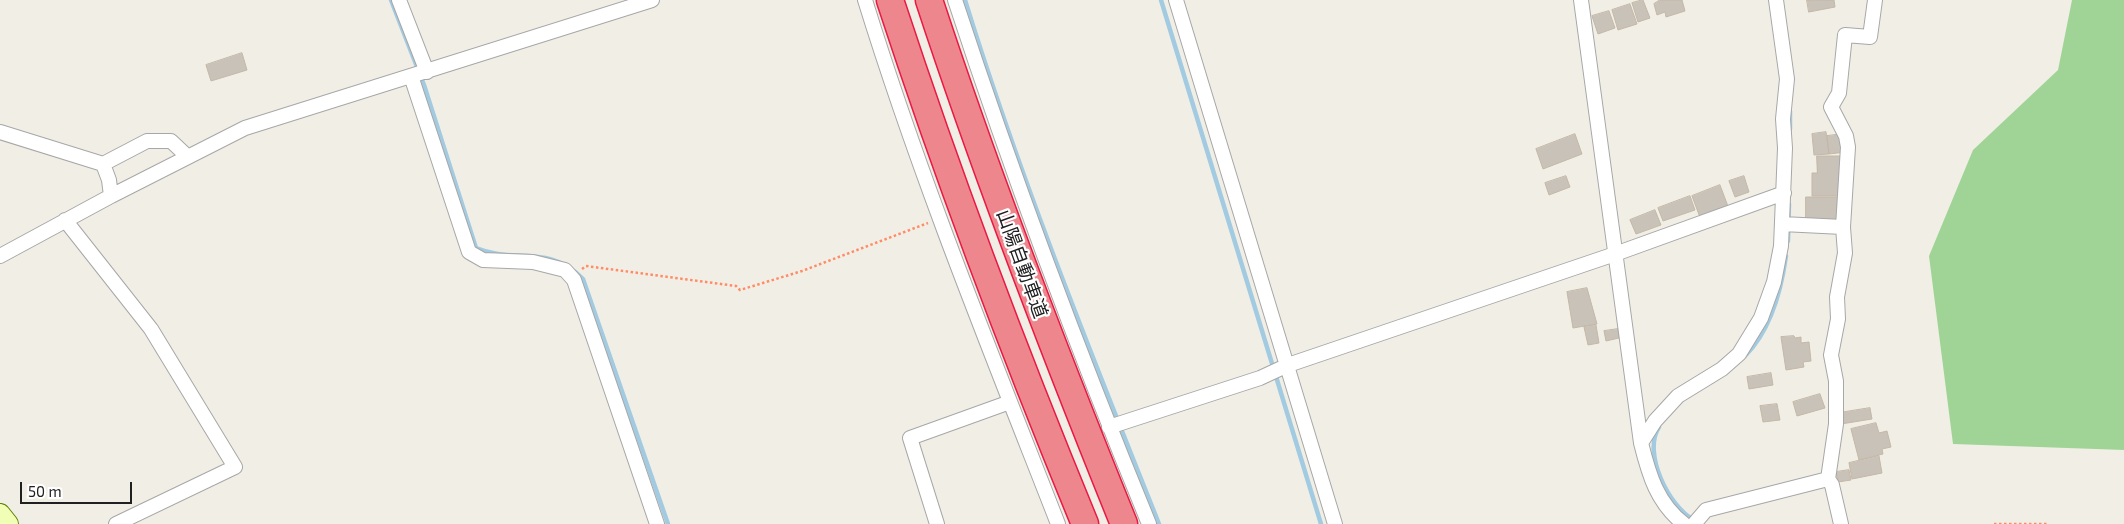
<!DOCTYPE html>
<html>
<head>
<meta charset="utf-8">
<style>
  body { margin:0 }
  #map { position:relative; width:2124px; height:524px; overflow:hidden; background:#f1efe5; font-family:"Exo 2",sans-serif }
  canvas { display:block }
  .scale { position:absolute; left:20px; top:482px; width:112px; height:22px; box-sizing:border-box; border:2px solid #202020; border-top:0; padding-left:6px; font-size:15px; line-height:18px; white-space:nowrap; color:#202020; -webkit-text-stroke:4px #fff; paint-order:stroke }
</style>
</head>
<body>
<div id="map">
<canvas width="2124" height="524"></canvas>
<div class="scale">50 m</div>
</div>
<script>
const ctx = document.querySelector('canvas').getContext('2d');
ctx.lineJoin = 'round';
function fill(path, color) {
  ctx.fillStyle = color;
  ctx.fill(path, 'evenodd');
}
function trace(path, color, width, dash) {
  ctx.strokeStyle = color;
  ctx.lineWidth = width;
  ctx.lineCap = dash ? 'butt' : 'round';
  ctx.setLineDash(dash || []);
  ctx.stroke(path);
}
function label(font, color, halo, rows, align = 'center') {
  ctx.font = font + ' "Exo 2","Noto Sans JP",sans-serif';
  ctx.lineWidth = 4.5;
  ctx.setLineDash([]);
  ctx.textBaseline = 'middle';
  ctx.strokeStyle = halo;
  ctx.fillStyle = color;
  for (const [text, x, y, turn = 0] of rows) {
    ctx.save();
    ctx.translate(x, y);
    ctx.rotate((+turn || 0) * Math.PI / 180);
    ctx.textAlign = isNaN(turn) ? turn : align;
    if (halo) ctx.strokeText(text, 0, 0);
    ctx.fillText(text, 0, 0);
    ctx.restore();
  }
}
const forest = new Path2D(`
  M2072 0H2124V450L1953 444 1929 256 1973 150 2058 70Z`);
const stream = new Path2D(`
  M391 0 424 85 476 248C514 264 548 243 583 279L668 524
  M965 0C1020 178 1090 351 1159 524
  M1161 0 1321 524
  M1790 129V111
  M1788 241 1789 204
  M1745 356C1771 330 1781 292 1786 256
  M1659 427C1642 453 1669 507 1694 520`);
const building = new Path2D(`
  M1643 0 1650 18 1638 22 1632 3Z
  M1660 0H1682L1685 11 1666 17 1665 12 1657 15 1654 4Z
  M1807 0H1834L1835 7 1809 12Z
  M1630 4 1637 24 1618 30 1612 10Z
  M1609 11 1615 28 1598 34 1592 16Z
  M242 53 247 70 211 81 206 65Z
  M1826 132 1829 154 1814 155 1812 134Z
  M1575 134 1582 154 1543 169 1536 149Z
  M1843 134 1846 152 1829 154 1827 136Z
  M1817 156H1842V196H1812V173H1817Z
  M1566 176 1570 187 1549 195 1545 183Z
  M1744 176 1749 192 1735 197 1729 181Z
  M1720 185 1729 209 1701 220 1692 196Z
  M1690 196 1695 210 1663 221 1658 208Z
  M1806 197H1841V221H1806Z
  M1655 210 1661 225 1636 234 1630 220Z
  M1587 288 1597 324 1573 328 1567 292Z
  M1596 325 1599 343 1588 345 1584 327Z
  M1618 329 1619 338 1606 341 1604 331Z
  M1794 336 1795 338 1801 337V343L1809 342 1811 361 1803 362 1804 367 1786 370 1781 337Z
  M1771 373 1773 385 1749 389 1747 377Z
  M1820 394 1825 408 1797 416 1793 402Z
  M1777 404 1780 420 1763 422 1760 406Z
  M1870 408 1872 419 1841 424 1839 413Z
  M1876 423 1879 433 1887 431 1891 447 1882 449 1883 454 1859 460 1851 429Z
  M1879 456 1882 473 1852 479 1849 463Z
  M1849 470 1851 480 1838 482 1836 472Z`);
const path = new Path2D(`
  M582 269 586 266 736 286 740 290 802 271 928 223
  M1994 524H2049`);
const street = new Path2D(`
  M399 0 427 72
  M865 0C920 178 990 350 1058 524
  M955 0C1013 177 1078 351 1149 524
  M1176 0 1335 524
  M1581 0 1641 443C1649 475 1657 503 1684 524
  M411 76 469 252 483 260 533 262 565 270 574 280 657 524
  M0 132 103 164
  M111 196 109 180 103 164 147 141H171L188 157
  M65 220 151 329 235 467 116 524
  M1782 224 1843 227
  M0 256 111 196 245 128 652 0
  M1109 427 1260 378 1288 365 1615 254 1784 193
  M1641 443 1655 421 1678 396 1722 369 1739 354 1761 318 1774 282 1781 246 1785 148 1783 119 1787 79 1776 0
  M937 524 910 438 1010 402
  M1694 524 1706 510 1828 479
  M1841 524 1832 485 1828 479 1836 424V381L1831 355 1838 319 1837 297 1845 253 1843 227 1848 147 1846 136 1831 107 1839 93 1845 35 1870 37 1875 0`);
const secondary = new Path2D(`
  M0 514 8 524`);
const highway = new Path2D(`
  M890 0C948 177 1014 352 1085 524
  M929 0C987 177 1054 351 1124 524`);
const streetNames = [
  ["山陽自動車道",1022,264,70]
];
fill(forest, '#a0d497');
trace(stream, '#a2cbe2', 4.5);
fill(building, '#c9c2b8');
trace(building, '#c4b7a6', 1);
trace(street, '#a7a7a7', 16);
trace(secondary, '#5f7d00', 22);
trace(highway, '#ea1843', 29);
trace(path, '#ff8c68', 2.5, [2.5, 2.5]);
trace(street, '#fff', 14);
trace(secondary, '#f1ffb6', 20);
trace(highway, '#ee878d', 26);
label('19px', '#202020', '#fff', streetNames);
</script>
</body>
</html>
